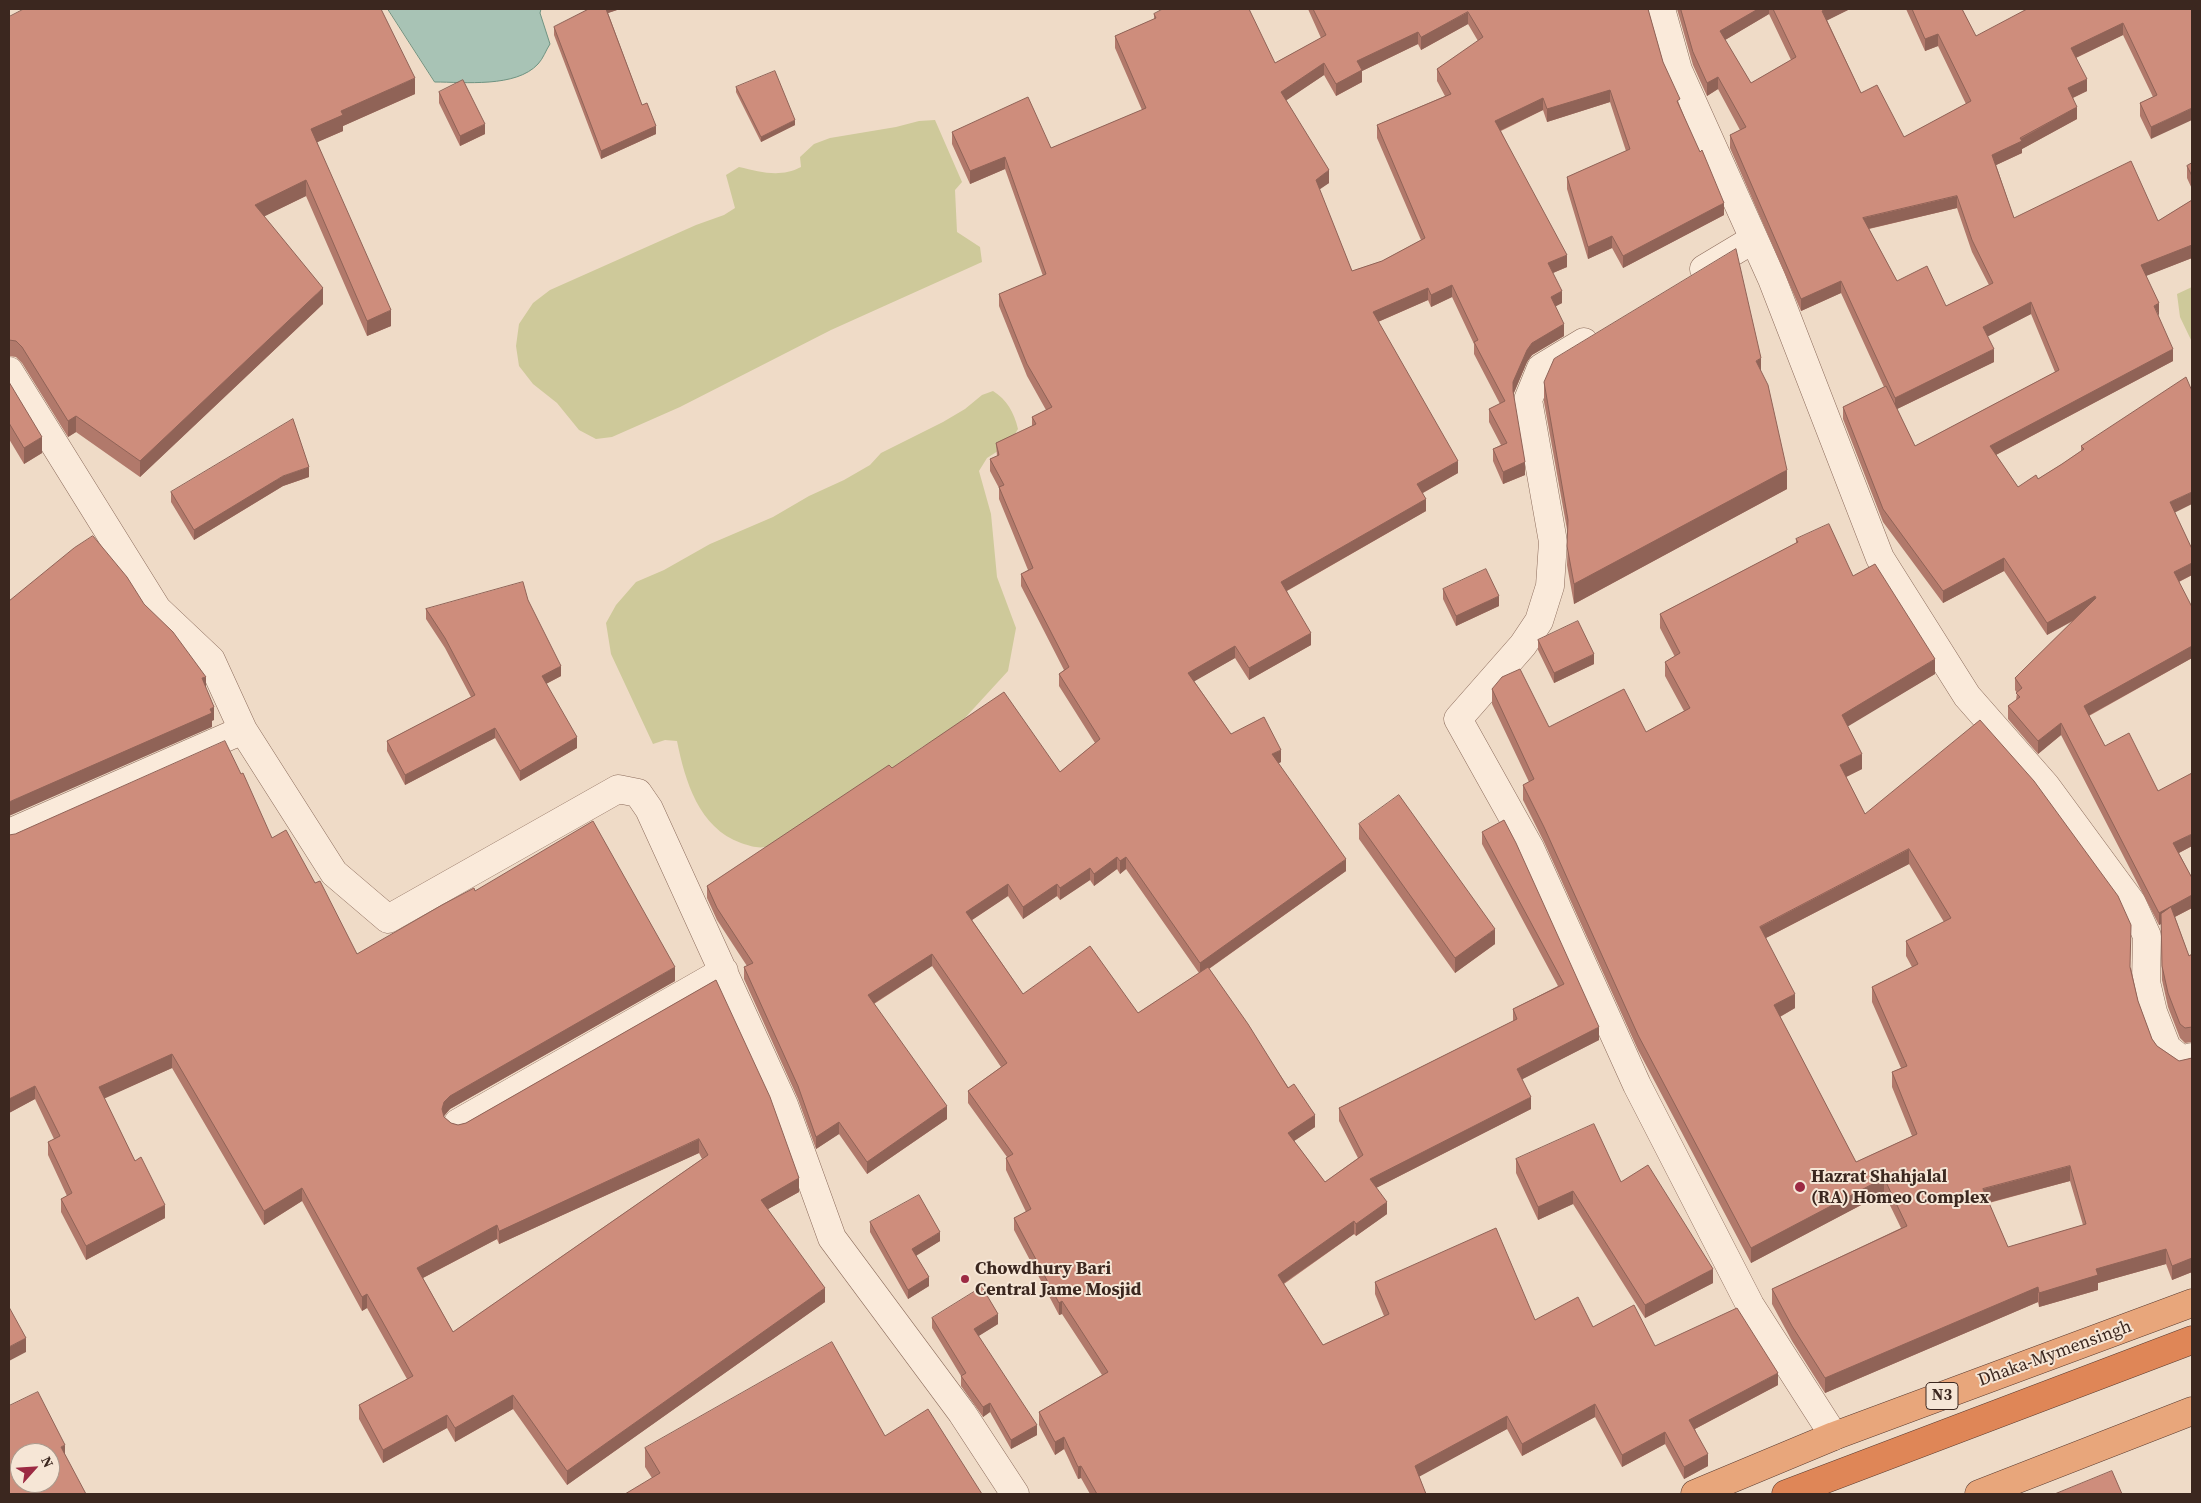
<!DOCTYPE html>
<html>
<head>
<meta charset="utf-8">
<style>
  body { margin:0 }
  #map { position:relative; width:2201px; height:1503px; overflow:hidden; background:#efdbc7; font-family:"Source Serif 4",serif }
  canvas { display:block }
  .frame { position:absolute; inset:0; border:10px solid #3b271f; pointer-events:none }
  .north { position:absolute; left:10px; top:1443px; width:50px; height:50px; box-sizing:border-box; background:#f6e6d6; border:1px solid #ab9a8d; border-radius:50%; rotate:64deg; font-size:14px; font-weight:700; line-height:20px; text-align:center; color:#3b271f }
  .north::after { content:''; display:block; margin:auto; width:18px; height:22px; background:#9c2a43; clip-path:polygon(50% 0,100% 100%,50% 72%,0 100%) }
</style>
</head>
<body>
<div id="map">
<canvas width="2201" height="1503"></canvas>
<div class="frame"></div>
<div class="north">N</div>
</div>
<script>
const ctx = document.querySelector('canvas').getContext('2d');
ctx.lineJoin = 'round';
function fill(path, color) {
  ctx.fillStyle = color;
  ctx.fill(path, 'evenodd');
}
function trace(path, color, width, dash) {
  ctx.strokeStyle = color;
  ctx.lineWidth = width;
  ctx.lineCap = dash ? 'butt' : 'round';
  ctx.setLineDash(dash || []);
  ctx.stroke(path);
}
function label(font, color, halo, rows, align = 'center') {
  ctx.font = font + ' "Source Serif 4",serif';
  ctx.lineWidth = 4;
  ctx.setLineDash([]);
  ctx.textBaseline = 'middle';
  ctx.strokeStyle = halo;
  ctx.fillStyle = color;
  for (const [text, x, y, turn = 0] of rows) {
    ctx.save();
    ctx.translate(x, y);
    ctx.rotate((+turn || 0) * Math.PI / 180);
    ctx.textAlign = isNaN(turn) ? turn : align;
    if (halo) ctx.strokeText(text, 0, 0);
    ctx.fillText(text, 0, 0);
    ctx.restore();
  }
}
const green = new Path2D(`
  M935 120 962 182 955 190 957 232 980 247 982 262 831 330 680 407 612 437 596 439 579 430 557 403 533 384 519 366 516 346 519 324 533 303 550 290 696 225 724 215 735 208 726 175 739 167C761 172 780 178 801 167L800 157 814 144 830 138 896 127 919 121Z
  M2192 287V342L2180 317 2177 294Z
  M993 391C1007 400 1014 412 1018 429L1009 444 987 458 979 471 991 514 997 577 1016 628 1008 671 953 731 922 747 874 783 771 846C759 849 753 847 741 843 699 828 685 781 677 741L665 740 653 744 611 654 606 623 616 605 636 582 664 570 710 544 773 517 809 496 844 480 870 465 881 453 943 422 965 409 982 395Z`);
const water = new Path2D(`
  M388 9H541L540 13 550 44C546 50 543 59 538 64 516 88 464 82 435 82Z`);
const minor = new Path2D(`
  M1661 9 1678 70 1772 279 1880 558 1967 696 2046 786 2132 903 2147 936 2146 982 2153 1012 2167 1048 2182 1060 2192 1057
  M1704 269 1754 239
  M1584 342 1541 368 1528 400 1553 542 1550 586 1539 621 1523 645 1458 719 1530 848 1637 1085 1750 1305 1834 1436
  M9 371 157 609 211 660 243 730 9 833
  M243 730 334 873 388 919 618 789 638 793 649 809 784 1105 832 1238 962 1413 1015 1494
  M458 1123 724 971`);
const trunk = new Path2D(`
  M1695 1494 1834 1436 2192 1303
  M1979 1494 2192 1411`);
const motorway = new Path2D(`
  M1786 1494 2192 1340`);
const wall = new Path2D(`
  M589 9H620L608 13 642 105 656 134 601 159 554 35V27Z
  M1308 9H1648L1663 62 1680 106 1724 215 1623 268 1612 248 1588 259 1567 189V177L1626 151 1610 102 1547 122 1543 110 1501 131 1567 267 1553 273 1562 303 1555 306 1564 336 1532 355 1527 362 1513 395 1525 475 1503 484 1493 461V449L1501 445 1489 422V409L1500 404 1474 354V344L1452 297 1431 307 1428 300 1378 322 1458 473 1423 493 1426 511 1287 591 1311 645 1249 680 1235 658 1194 681 1231 734 1281 762 1278 763 1346 871 1209 969 1315 1127 1294 1141 1325 1182 1358 1158 1339 1121V1108L1513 1021V1009L1558 986 1482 844V832L1599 1040 1522 1079 1531 1109 1376 1188 1387 1214 1356 1236 1354 1234 1284 1284 1323 1345 1384 1316 1375 1294V1282L1535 1320 1593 1327 1778 1385 1695 1429 1708 1466 1684 1479 1665 1444 1622 1467 1595 1417 1522 1456 1507 1429 1419 1476 1426 1494H1090L1081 1478 1078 1479 1064 1449 1055 1455 1039 1425V1412L1102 1375 1062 1314 1059 1315 1014 1230V1218L1026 1212 1006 1170V1158L1007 1157 968 1103V1091L1001 1067 932 966 874 1004 947 1119 867 1174 839 1134 816 1149 798 1099 744 979V967L747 966 717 920 707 898V886L892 768 1060 772 1095 743 1059 686V674L1064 670 1021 586V574L1028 570 999 499V488L990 471V459L997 456 996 443 1032 426V417L1046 410 1027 376 999 306V294L1043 276 1005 169 970 184 952 144V132L1051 148 1142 110 1115 48V36L1154 19V14L1275 63 1321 38ZM1468 24 1478 41 1437 69V81L1445 96 1377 125V138L1421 240 1382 261 1352 271 1319 189 1329 183 1286 100 1324 75 1336 96 1362 82V71L1418 44 1421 50ZM1117 869 1120 874 1126 869 1199 973 1138 1013 1023 994 972 920 1008 896 1023 919 1057 896 1060 900 1090 880 1094 886Z
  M1677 9H1850L1827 20 1861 93 1904 137 1966 104 1938 46 1925 51 1906 9H1962L1976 36 2192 9 2151 139 2140 116V103L2153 97 2123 35 2076 58 2087 91 2073 98 2077 119 2022 149V153L1996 165 2014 218 2158 221 2192 200V258L2145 276 2173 361 1996 455 2018 487 2038 479 2062 464 2081 451V446L2174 512 2192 549V575L2179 582 2192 658 2089 716 2105 746 2158 791 2192 846 2179 853 2192 878V908L2175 917 2189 956 2192 954V1042L2185 1043 2180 1038 2168 1007 2162 980 2161 924 2159 925 2061 735 2038 754 2008 719V706L2016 700 2017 693 2015 690V678L2073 621 2047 635 2004 571 1943 603 1883 522 1843 419V407L1884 387 1841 293 1801 311 1730 148V135L1740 130 1718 89 1707 96 1693 65ZM1769 14 1791 60 1751 83 1725 40ZM1957 208 1972 252 1989 285 1946 306 1897 281 1869 229ZM2031 314 2055 372 1915 446 1897 409 1994 362 1987 336Z
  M9 17 415 94 343 126V131L317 142 391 326 367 336 306 196 264 216 323 304 140 477 76 432 68 437 22 363 16 357 9 356Z
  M736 87 795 125 761 142 736 92Z
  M439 92 485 134 460 146 439 103Z
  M2192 163V189L2187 178V166Z
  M1761 372 1787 489 1574 604 1567 565 1568 535 1544 402V382Z
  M9 382 42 453 24 464 9 439Z
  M309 477 283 486 194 540 171 502V492Z
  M1796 539 1853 576 1935 674 1847 726 1862 769 1846 777 1865 814 2131 968 2138 1001 2152 1039 2157 1046 2179 1061 2192 1058V1272L2172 1280 2166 1264 2098 1283V1290L2039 1307 2038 1302 1825 1393 1792 1341 1772 1304V1289L1901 1228 1884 1193 1751 1263 1638 1050 1544 842 1523 800V785L1529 782 1492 704V689L1549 727 1646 732 1684 711 1665 676V662L1675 657 1660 628V614L1796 543ZM1909 864 1944 922 1906 941V956L1912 967 1872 987V1002L1901 1068 1892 1072V1087L1912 1136 1856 1162 1780 1017 1795 1008 1766 938ZM2070 1181 2083 1225 2008 1247 1989 1203Z
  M1443 589 1499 606 1456 626 1443 599Z
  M528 600 561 676 546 684 577 748 520 781 495 738 405 785 387 751V741L471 697 445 648 426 619V609Z
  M1538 640 1594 664 1554 683 1538 650Z
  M1359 824 1495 944 1455 973 1359 839Z
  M9 835 272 838 315 883 357 954 475 891 675 981 450 1109 444 1116V1117L451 1123 458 1125 466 1123 716 980 799 1192 768 1209 825 1302 567 1485 513 1409 455 1442 447 1428 383 1463 359 1419V1405L407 1379 367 1308 362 1311 302 1201 264 1225 172 1068 104 1098 135 1161 165 1218 86 1260 61 1212V1199L67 1196 48 1155V1142L54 1139 35 1099 9 1113ZM699 1153 702 1159 453 1332 423 1278 497 1239 499 1244Z
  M1516 1159 1621 1182 1713 1283 1645 1318 1573 1204 1538 1220 1516 1173Z
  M870 1222 940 1241 916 1256 929 1286 908 1299 870 1232Z
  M932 1318 998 1324 978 1336 1037 1435 1011 1449 990 1412 983 1417 961 1386V1376L932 1328Z
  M885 1436 652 1478 645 1467V1448Z`);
const shadedWall = new Path2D(`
  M605 9H620L605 14Z
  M1758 9H1769V14L1720 43V31Z
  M1826 9H1850L1822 23V11Z
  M1468 12V24L1421 50V37Z
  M2123 23V35L2071 60V48Z
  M1418 32V44L1362 71V82L1336 96V84L1357 61Z
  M1938 34V46L1925 51V39Z
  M1324 63V75L1281 104V92Z
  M1718 77V89L1707 96V83Z
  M415 78V94L343 126V131L311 145V129L341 111Z
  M2087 79V91L2068 100V88Z
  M1610 90V102L1547 122V109Z
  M1543 98V110L1495 133V121Z
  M2077 107V119L2022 149V153L1992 167V155Z
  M2192 108V120L2151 139V127Z
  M795 120V125L761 142V137Z
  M485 124V134L460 146V136Z
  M656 126V134L601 159V151Z
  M1005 157V169L970 184V171Z
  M1329 170V183L1316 192V180Z
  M306 180V196L255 221V205Z
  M1957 196V208L1863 230V218Z
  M1724 203V215L1623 268V256Z
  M1612 236V248L1588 259V247Z
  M2192 245V258L2141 278V265Z
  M1567 255V267L1548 275V263Z
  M1841 281V293L1801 311V299Z
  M1452 285V297L1431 307V295Z
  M323 288V304L140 477V461Z
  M1428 288V300L1373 324V312Z
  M1562 291V303L1551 309V297Z
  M2031 302V314L1983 339V327Z
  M2159 303V316L2154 306Z
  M391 310V326L367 336V321Z
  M1564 324V336L1532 355 1527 362 1513 395V382L1527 350 1532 343Z
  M1994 349V362L1895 410V398Z
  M2173 349V361L1990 458V446Z
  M1761 358V378L1756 361Z
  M76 416V432L68 437V421Z
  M42 437V453L24 464V448Z
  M1458 461V473L1417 496V484Z
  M1525 462V475L1503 484V472Z
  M309 467V477L283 486 194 540V530L283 476Z
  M1787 470V489L1574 604V584Z
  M2192 492V504L2170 515V502Z
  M1426 499V511L1281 594V582Z
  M2004 558V571L1943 603V591Z
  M2192 563V575L2174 584V572Z
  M1499 596V606L1456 626V616Z
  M2095 596V608L2047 635V623Z
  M1311 633V645L1249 680V668Z
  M1235 646V658L1188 685V673Z
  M2192 646V658L2084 718V706Z
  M1594 654V664L1554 683V673Z
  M1935 659V674L1842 730V715Z
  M561 666V676L542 686V676Z
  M206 677V690L202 678Z
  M214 707V720L212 721V727L9 816V802Z
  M2061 723V735L2038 754V741Z
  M495 728V738L405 785V775Z
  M577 737V748L520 781V771Z
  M1281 750V762L1272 767V754Z
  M1862 754V769L1840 780V765Z
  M2192 834V846L2173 856V843Z
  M1909 849V864L1760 941V927Z
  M1117 857V869L1094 886V874Z
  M1126 857V869L1120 874V861Z
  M1346 859V871L1200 975V963Z
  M1090 868V880L1060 900V888Z
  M1008 884V896L966 924V912Z
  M1057 884V896L1023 919V907Z
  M2192 895V908L2159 925V913Z
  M1495 929V944L1455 973V958Z
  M932 954V966L868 1007V995Z
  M675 967V981L450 1109 444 1116 442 1109 444 1102 450 1096Z
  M1795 994V1008L1774 1020V1005Z
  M1599 1027V1040L1517 1082V1069Z
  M172 1054V1068L99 1101V1087Z
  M35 1086V1099L9 1113V1099Z
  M1531 1097V1109L1370 1191V1179Z
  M947 1106V1119L867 1174V1162Z
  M1315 1115V1127L1288 1145V1133Z
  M839 1122V1134L816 1149V1137Z
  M699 1139V1153L499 1244V1231Z
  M2070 1166V1181L1983 1204V1189Z
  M799 1178V1192L761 1213V1200Z
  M1884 1178V1193L1751 1263V1248Z
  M302 1188V1201L264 1225V1211Z
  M1573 1191V1204L1538 1220V1207Z
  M1387 1202V1214L1356 1236V1224Z
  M165 1205V1218L86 1260V1246Z
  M1354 1221V1234L1278 1287V1275Z
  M497 1225V1239L417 1281V1268Z
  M940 1232V1241L912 1258V1249Z
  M2166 1249V1264L2098 1283V1290L2039 1307V1293L2096 1269Z
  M2192 1258V1272L2172 1280V1266Z
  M1713 1269V1283L1645 1318V1305Z
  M929 1277V1286L908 1299V1290Z
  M2038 1287V1302L1825 1393V1378Z
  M825 1288V1302L567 1485V1471Z
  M367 1294V1308L362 1311V1297Z
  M1062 1301V1314L1059 1315V1303Z
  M998 1314V1324L974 1339V1329Z
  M26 1338V1352L9 1361V1347Z
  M1778 1373V1385L1689 1432V1420Z
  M513 1395V1409L455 1442V1428Z
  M990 1403V1412L983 1417V1407Z
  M1595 1404V1417L1522 1456V1444Z
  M447 1415V1428L383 1463V1450Z
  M1507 1416V1429L1415 1479V1466Z
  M1037 1425V1435L1011 1449V1440Z
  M1665 1432V1444L1622 1467V1455Z
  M1064 1437V1449L1055 1455V1442Z
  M65 1445V1459L61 1447Z
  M1708 1454V1466L1684 1479V1467Z
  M1081 1466V1478L1078 1479V1467Z`);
const building = new Path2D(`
  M24 9H381L415 78 341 111 343 115 311 129 391 310 367 321 306 180 255 205 323 288 140 461 76 416 68 421 22 347 16 341 9 340V17Z
  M589 9H606L642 105 647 103 656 126 601 151 554 27Z
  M1163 9H1249L1275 63 1326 35 1313 9H1648L1663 62 1680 99 1677 101 1700 152 1702 150 1724 203 1623 256 1612 236 1588 247 1567 177 1630 149 1610 90 1547 109 1543 98 1495 121 1567 255 1548 263 1562 291 1551 297 1564 324 1532 343 1527 350 1513 382V391L1525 462 1503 472 1493 449 1507 443 1489 409 1505 401 1474 342 1478 340 1452 285 1431 295 1428 288 1373 312 1458 461 1417 484 1426 499 1281 582 1311 633 1249 668 1235 646 1188 673 1231 734 1264 717 1281 750 1272 754 1346 859 1200 963 1126 857 1120 861 1117 857 1094 874 1090 868 1060 888 1057 884 1023 907 1008 884 966 912 1023 994 1090 946 1138 1013 1208 967 1248 1024 1288 1088 1294 1084 1315 1115 1288 1133 1325 1182 1363 1155 1339 1108 1517 1019 1513 1009 1564 984 1482 832 1504 820 1516 843 1599 1027 1517 1069 1531 1097 1370 1179 1387 1202 1356 1224 1354 1221 1278 1275 1323 1345 1389 1314 1375 1282 1496 1228 1535 1320 1578 1297 1593 1327 1634 1305 1655 1346 1737 1308 1778 1373 1689 1420 1708 1454 1684 1467 1665 1432 1622 1455 1595 1404 1522 1444 1507 1416 1415 1466 1426 1494H1097L1081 1466 1078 1467 1064 1437 1055 1442 1039 1412 1108 1372 1062 1301 1059 1303 1014 1218 1031 1209 1006 1158 1013 1154 968 1091 1007 1063 932 954 868 995 947 1106 867 1162 839 1122 816 1137 798 1086 744 967 753 963 717 908 707 886 889 765 892 768 1004 692 1060 772 1100 739 1059 674 1069 667 1021 574 1033 568 999 487 1004 485 990 459 999 455 996 443 1036 424 1032 417 1052 407 1027 364 999 294 1046 274 1005 157 970 171 952 132 1028 97 1051 148 1146 108 1115 36 1156 18 1154 14ZM1468 12 1483 37 1437 69 1451 94 1377 125 1425 238 1382 261 1352 271 1316 180 1329 170 1281 92 1324 63 1336 84 1362 70 1357 61 1418 32 1421 37Z
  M1681 9H1758L1720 31 1751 83 1796 57 1773 9H1826L1822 11 1861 93 1877 85 1904 137 1971 101 1938 34 1925 39 1912 9H1962L1976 36 2027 9H2192V108L2151 127 2140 103 2157 95 2123 23 2071 48 2087 79 2068 88 2077 107 2020 138 2022 141 1992 155 2014 218 2131 161 2158 221 2192 200V245L2141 265 2159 303 2154 306 2173 349 1990 446 2018 487 2036 475 2038 479 2062 464 2084 449 2081 446 2186 377 2192 391V492L2170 502 2192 549V563L2174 572 2192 607V646L2084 706 2105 746 2129 733 2158 791 2192 773V834L2173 843 2192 878V895L2159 913 2061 723 2038 741 2008 706 2020 697 2016 693 2022 688 2015 678 2096 598 2095 596 2047 623 2004 558 1943 591 1883 509 1843 407 1886 386 1915 446 2059 370 2031 302 1983 327 1994 349 1895 398 1841 281 1801 299 1730 135 1746 127 1718 77 1707 83 1693 52ZM1957 196 1972 240 1993 283 1946 306 1927 266 1897 281 1863 218Z
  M775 71 795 120 761 137 736 87Z
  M463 80 485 124 460 136 439 92Z
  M2192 163V176L2187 166Z
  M1736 249 1761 358 1756 361 1768 385 1787 470 1574 584 1567 546 1568 520 1544 382 1554 359Z
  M9 382 42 437 24 448 9 423Z
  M293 419 309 467 283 476 194 530 171 492Z
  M1829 524 1853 576 1875 564 1935 659 1842 715 1862 754 1840 765 1865 814 1980 720 2034 781 2118 896 2131 925 2130 967 2138 1001 2152 1039 2157 1046 2179 1061 2192 1058V1258L2172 1266 2166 1249 2096 1269 2098 1275 2039 1293 2038 1287 1825 1378 1792 1326 1772 1289 1907 1226 1884 1178 1751 1248 1638 1035 1544 827 1523 785 1534 779 1492 689 1502 677 1520 669 1549 727 1624 689 1646 732 1690 708 1665 662 1680 653 1660 614 1798 542 1796 539ZM1909 849 1951 918 1906 941 1918 964 1872 987 1907 1066 1892 1072 1917 1134 1856 1162 1774 1005 1795 994 1760 927ZM2070 1166 2086 1224 2008 1247 1983 1189Z
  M93 536 127 577 144 604 173 632 206 677 202 678 214 707 210 709 212 713 9 802V601L74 548Z
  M1486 569 1499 596 1456 616 1443 589Z
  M523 582 528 600 561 666 542 676 577 737 520 771 495 728 405 775 387 741 475 695 445 638 426 609Z
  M1578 621 1594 654 1554 673 1538 640Z
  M225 741 241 774 243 773 272 838 286 830 315 883 320 881 357 954 442 905 474 888 475 891 593 821 675 967 450 1096 444 1102 442 1109 444 1117 451 1123 458 1125 466 1123 716 980 770 1097 799 1178 761 1200 825 1288 567 1471 513 1395 455 1428 447 1415 383 1450 359 1405 413 1376 367 1294 362 1297 302 1188 264 1211 172 1054 99 1087 135 1161 141 1157 165 1205 86 1246 61 1199 72 1193 48 1142 60 1136 35 1086 9 1099V835L15 834ZM699 1139 708 1155 453 1332 417 1268 497 1225 499 1231Z
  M1399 795 1495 929 1455 958 1359 824Z
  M2171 907 2189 956 2192 954V1027L2185 1028 2180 1024 2168 993 2162 966 2161 914Z
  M1594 1124 1621 1182 1648 1165 1713 1269 1645 1305 1573 1191 1538 1207 1516 1159Z
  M919 1195 940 1232 912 1249 929 1277 908 1290 870 1222Z
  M982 1287 998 1314 974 1329 1037 1425 1011 1440 990 1403 983 1407 961 1376 966 1373 932 1318Z
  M9 1307 26 1338 9 1347Z
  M832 1342 885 1436 928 1409 982 1494H625L660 1473 645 1448Z
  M38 1392 65 1445 61 1447 86 1494H9V1406ZM20 1453H50V1483H20Z
  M2112 1471 2122 1494H2055Z`);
const markers = [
  [1800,1187,6,"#9c2a43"],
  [965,1279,5,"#9c2a43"]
];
const shields = [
  [1942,1396,32]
];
const shieldNames = [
  ["N3",1942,1396]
];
const poiNames = [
  ["Hazrat Shahjalal",1811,1177],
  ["(RA) Homeo Complex",1811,1198],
  ["Chowdhury Bari",975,1269],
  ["Central Jame Mosjid",975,1290]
];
const streetNames = [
  ["Dhaka-Mymensingh",2055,1354,-20]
];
fill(green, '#cec99a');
fill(water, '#a8c3b5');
trace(water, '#6e9281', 1);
trace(minor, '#8b6b5b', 29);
trace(trunk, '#593a2f', 29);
trace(motorway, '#593a2f', 29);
trace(minor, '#faeada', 28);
trace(trunk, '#e8a67b', 28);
trace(motorway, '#df8657', 28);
fill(wall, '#b1796b');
fill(shadedWall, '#906357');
fill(building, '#ce8d7c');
trace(building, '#906357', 1);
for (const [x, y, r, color] of markers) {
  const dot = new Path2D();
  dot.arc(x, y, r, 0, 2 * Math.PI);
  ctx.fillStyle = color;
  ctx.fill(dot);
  trace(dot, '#f6e6d6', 2);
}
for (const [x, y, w] of shields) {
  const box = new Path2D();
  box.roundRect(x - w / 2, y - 13.5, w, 27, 4);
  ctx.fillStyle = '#f6e6d6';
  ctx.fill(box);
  trace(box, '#3b271f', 1);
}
label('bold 16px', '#3b271f', null, shieldNames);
label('bold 18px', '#3b271f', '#f6e6d6', poiNames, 'left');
label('18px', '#3b271f', '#f6e6d6', streetNames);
</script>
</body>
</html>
